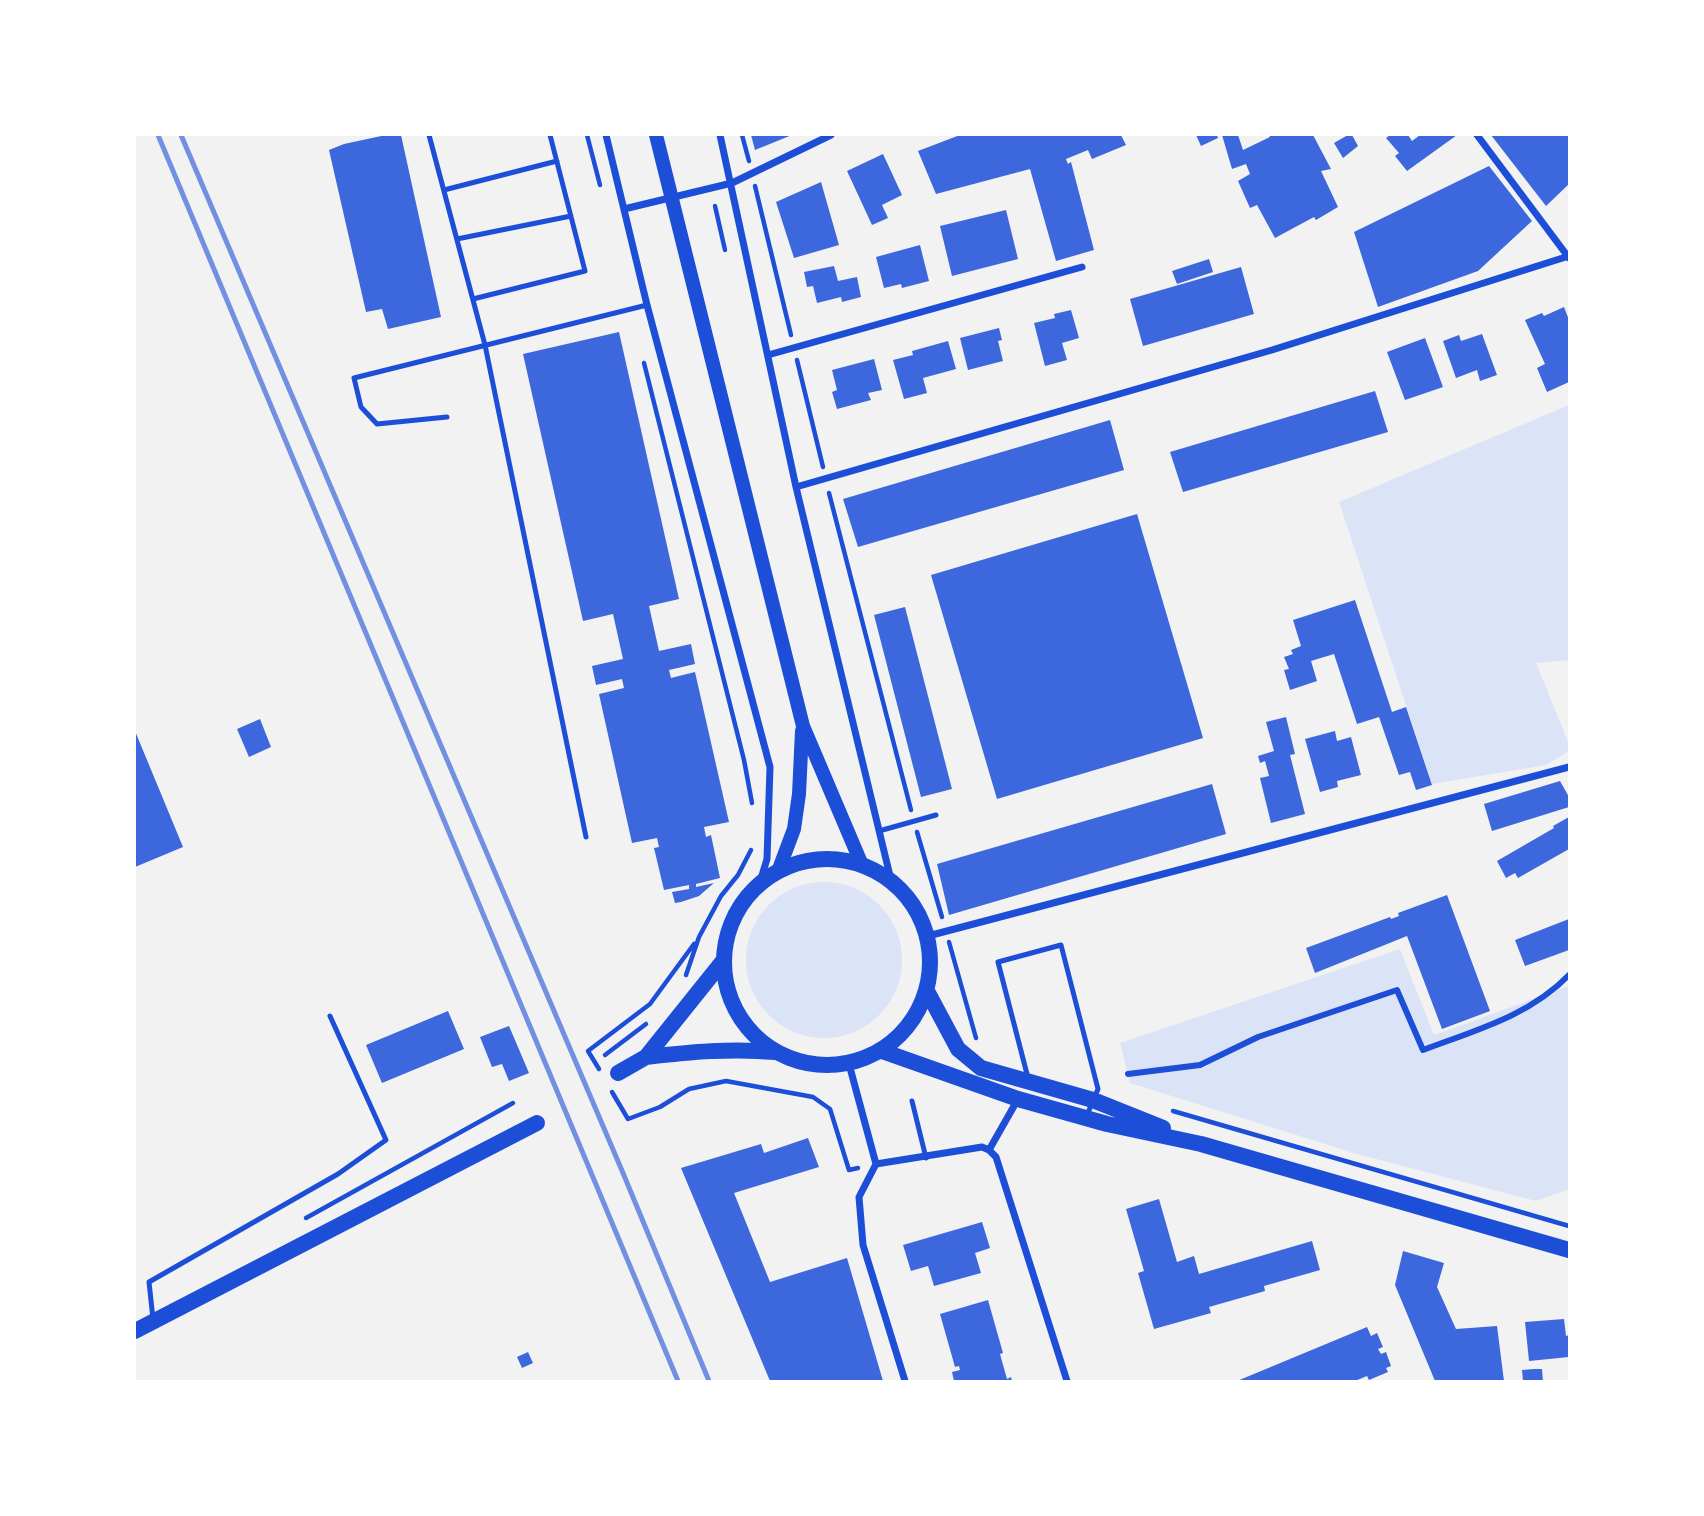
<!DOCTYPE html>
<html>
<head>
<meta charset="utf-8">
<style>
  body { margin:0 }
  #map { position:relative; width:1704px; height:1516px; overflow:hidden; background:#f2f2f2; font-family:"Work Sans",sans-serif }
  canvas { display:block }
  .frame { position:absolute; inset:0; border:136px solid #fff; pointer-events:none }
</style>
</head>
<body>
<div id="map">
<canvas width="1704" height="1516"></canvas>
<div class="frame"></div>
</div>
<script>
const ctx = document.querySelector('canvas').getContext('2d');
ctx.lineJoin = 'round';
function fill(path, color) {
  ctx.fillStyle = color;
  ctx.fill(path, 'evenodd');
}
function trace(path, color, width, dash) {
  ctx.strokeStyle = color;
  ctx.lineWidth = width;
  ctx.lineCap = dash ? 'butt' : 'round';
  ctx.setLineDash(dash || []);
  ctx.stroke(path);
}
const green = new Path2D(`
  M1569 405V660L1536 663 1569 744V751L1546 765 1432 784 1339 502Z
  M746 960a78 78 0 1 1 156 0a78 78 0 1 1-156 0Z
  M1400 949 1434 1035 1569 986V1189L1536 1201 1357 1154 1130 1083 1120 1043Z`);
const building = new Path2D(`
  M386 135H401L441 317 388 329 382 309 366 312 329 150 344 144Z
  M751 135H792L755 150Z
  M960 135H1121L1126 145 1092 159 1088 150 1066 159 1068 164 1071 162 1094 250 1056 261 1030 169 936 194 918 151Z
  M1196 135H1217L1218 138 1201 146Z
  M1222 135H1238L1243 150 1270 137 1269 135H1313L1331 169 1321 171 1338 207 1316 220 1314 217 1275 238 1257 205 1250 208 1238 181 1250 174 1246 164 1232 169Z
  M1348 135H1352L1358 146 1343 158 1334 143Z
  M1390 135H1408L1412 141 1420 135H1457L1407 171 1395 156 1399 153 1386 138Z
  M1491 135H1569V184L1546 206Z
  M883 154 902 195 882 205 888 218 872 225 847 171Z
  M1489 166 1532 221 1478 271 1378 307 1354 232Z
  M821 182 839 245 794 258 776 202Z
  M1006 210 1018 259 952 276 940 226Z
  M920 245 929 281 902 288 901 284 884 288 876 257Z
  M1209 259 1213 272 1177 284 1172 271Z
  M834 266 838 281 857 277 861 297 842 302 841 297 817 303 813 286 807 287 804 272Z
  M1241 267 1254 314 1143 346 1130 299Z
  M1564 307 1569 320V382L1547 392 1537 368 1545 364 1525 320 1542 313 1544 316Z
  M1071 310 1079 338 1062 343 1067 360 1045 366 1034 323 1055 318 1054 314Z
  M999 328 1002 340 998 341 1003 361 968 370 960 338Z
  M619 332 679 599 649 606 659 651 691 644 695 664 669 670 671 678 695 672 729 822 704 827 706 837 711 835 720 878 696 884V887L714 883 699 896 681 902 675 903 672 892 689 889V885L664 890 654 848 659 847 657 838 632 843 599 694 624 688 622 679 596 685 592 666 623 659 613 614 583 621 523 354Z
  M1482 334 1497 375 1480 381 1477 370 1456 378 1443 341 1459 335 1461 341Z
  M1425 338 1443 387 1405 400 1387 352Z
  M948 341 956 369 923 378 927 393 904 399 893 360 913 355 912 351Z
  M874 359 882 390 868 393 871 400 837 409 832 392 837 390 832 370Z
  M1375 391 1388 432 1183 492 1170 452Z
  M1110 420 1124 470 858 547 843 499Z
  M1137 514 1203 738 997 799 931 575Z
  M1355 600 1392 712 1406 707 1432 785 1416 790 1410 772 1399 775 1379 717 1357 724 1334 654 1311 661 1317 681 1290 690 1284 670 1289 669 1284 657 1293 654 1291 650 1301 646 1293 620Z
  M905 607 952 789 921 797 874 615Z
  M1286 717 1295 754 1290 755 1305 814 1271 823 1260 778 1269 776 1265 761 1260 763 1258 756 1274 751 1266 722Z
  M260 719 271 747 249 757 237 729Z
  M135 731 183 847 135 867Z
  M1335 731 1337 741 1351 737 1361 775 1337 781 1338 787 1320 792 1305 739Z
  M1560 781 1569 797V807L1492 831 1484 804Z
  M1212 784 1226 834 949 915 937 864Z
  M1569 817V849L1518 878 1515 873 1506 878 1497 861 1554 828 1553 826Z
  M1447 895 1490 1011 1442 1029 1407 936 1315 973 1306 948 1390 917 1391 919 1399 916 1398 913Z
  M1569 919V950L1525 966 1515 940Z
  M448 1011 464 1049 382 1083 366 1045Z
  M509 1026 529 1073 509 1081 502 1064 492 1067 480 1037Z
  M808 1138 819 1167 734 1193 770 1282 847 1258 883 1381H770L681 1168 761 1144 764 1153Z
  M1159 1199 1177 1262 1194 1256 1199 1274 1312 1241 1320 1270 1264 1286 1265 1291 1209 1307 1211 1313 1154 1329 1138 1273 1144 1271 1126 1209Z
  M982 1222 990 1248 975 1253 981 1273 934 1286 928 1266 911 1271 903 1245Z
  M1403 1251 1444 1263 1437 1287 1456 1329 1497 1326 1504 1381H1435L1395 1285Z
  M988 1300 1003 1353 1000 1354 1007 1379 1011 1377 1012 1381H954L952 1372 960 1370 959 1366 955 1367 940 1314Z
  M1564 1319 1566 1336 1569 1335V1357L1529 1361 1525 1322Z
  M1367 1327 1371 1336 1377 1333 1383 1347 1378 1349 1381 1354 1386 1352 1391 1366 1386 1368 1388 1372 1369 1380 1367 1376 1355 1381H1237Z
  M528 1352 533 1363 522 1368 517 1357Z
  M1534 1369H1542L1543 1381H1523L1522 1370Z`);
const path = new Path2D(`
  M587 135 600 185
  M742 135 749 161
  M755 186 791 335
  M715 206 725 250
  M797 360 823 467
  M644 363 744 760 752 803
  M829 493 911 810
  M917 832 942 917
  M949 942 976 1038
  M686 975 699 937 721 896 738 875 751 850
  M605 1055 646 1024
  M599 1069 588 1051 650 1004 694 944
  M612 1092 628 1119 660 1107 689 1089 726 1081 813 1097 830 1109 849 1170 858 1168
  M1173 1111 1569 1226
  M306 1218 513 1103`);
const service = new Path2D(`
  M429 135 485 345 586 837
  M444 190 557 161
  M457 239 571 216
  M473 299 585 271 550 135
  M447 417 377 424 361 407 354 378 647 305
  M879 831 936 815
  M1028 1078 998 962 1061 945 1098 1089 1087 1115
  M912 1101 926 1158
  M153 1319 149 1282 338 1174 386 1140 330 1016`);
const pedestrian = new Path2D(`
  M1128 1074 1200 1065 1258 1037 1397 990 1423 1050C1476 1030 1529 1016 1569 975`);
const minor = new Path2D(`
  M606 135 647 305 770 767 767 859 760 882
  M720 135 796 487 891 880
  M1477 135 1569 258
  M624 209 732 183 831 135
  M768 355 1082 267
  M796 487 1272 350 1569 256
  M928 936 1569 767
  M849 1064 876 1164 859 1197 863 1245 905 1381
  M989 1150 1018 1099
  M876 1164 982 1147 989 1150 996 1157 1067 1381`);
const secondary = new Path2D(`
  M656 135 803 726 862 865
  M779 869 794 829 799 794 802 731`);
const primary = new Path2D(`
  M724 962a103 103 0 1 1 206 0a103 103 0 1 1-206 0Z
  M927 991 958 1049 981 1068 1093 1100 1163 1128
  M882 1051 1018 1099 1107 1124 1201 1144 1569 1250
  M646 1057C690 1052 732 1048 775 1052
  M618 1073 646 1057 723 961
  M135 1331 537 1123`);
const rail = new Path2D(`
  M158 135 678 1381
  M181 135 623 1173 709 1381`);
fill(green, '#dbe4f7');
fill(building, '#3d67dc');
trace(path, '#1d4ed8', 4.5);
trace(service, '#1d4ed8', 5);
trace(pedestrian, '#1d4ed8', 6);
trace(minor, '#1d4ed8', 7);
trace(secondary, '#1d4ed8', 14);
trace(primary, '#1d4ed8', 16);
trace(rail, '#7290e2', 5);
</script>
</body>
</html>
